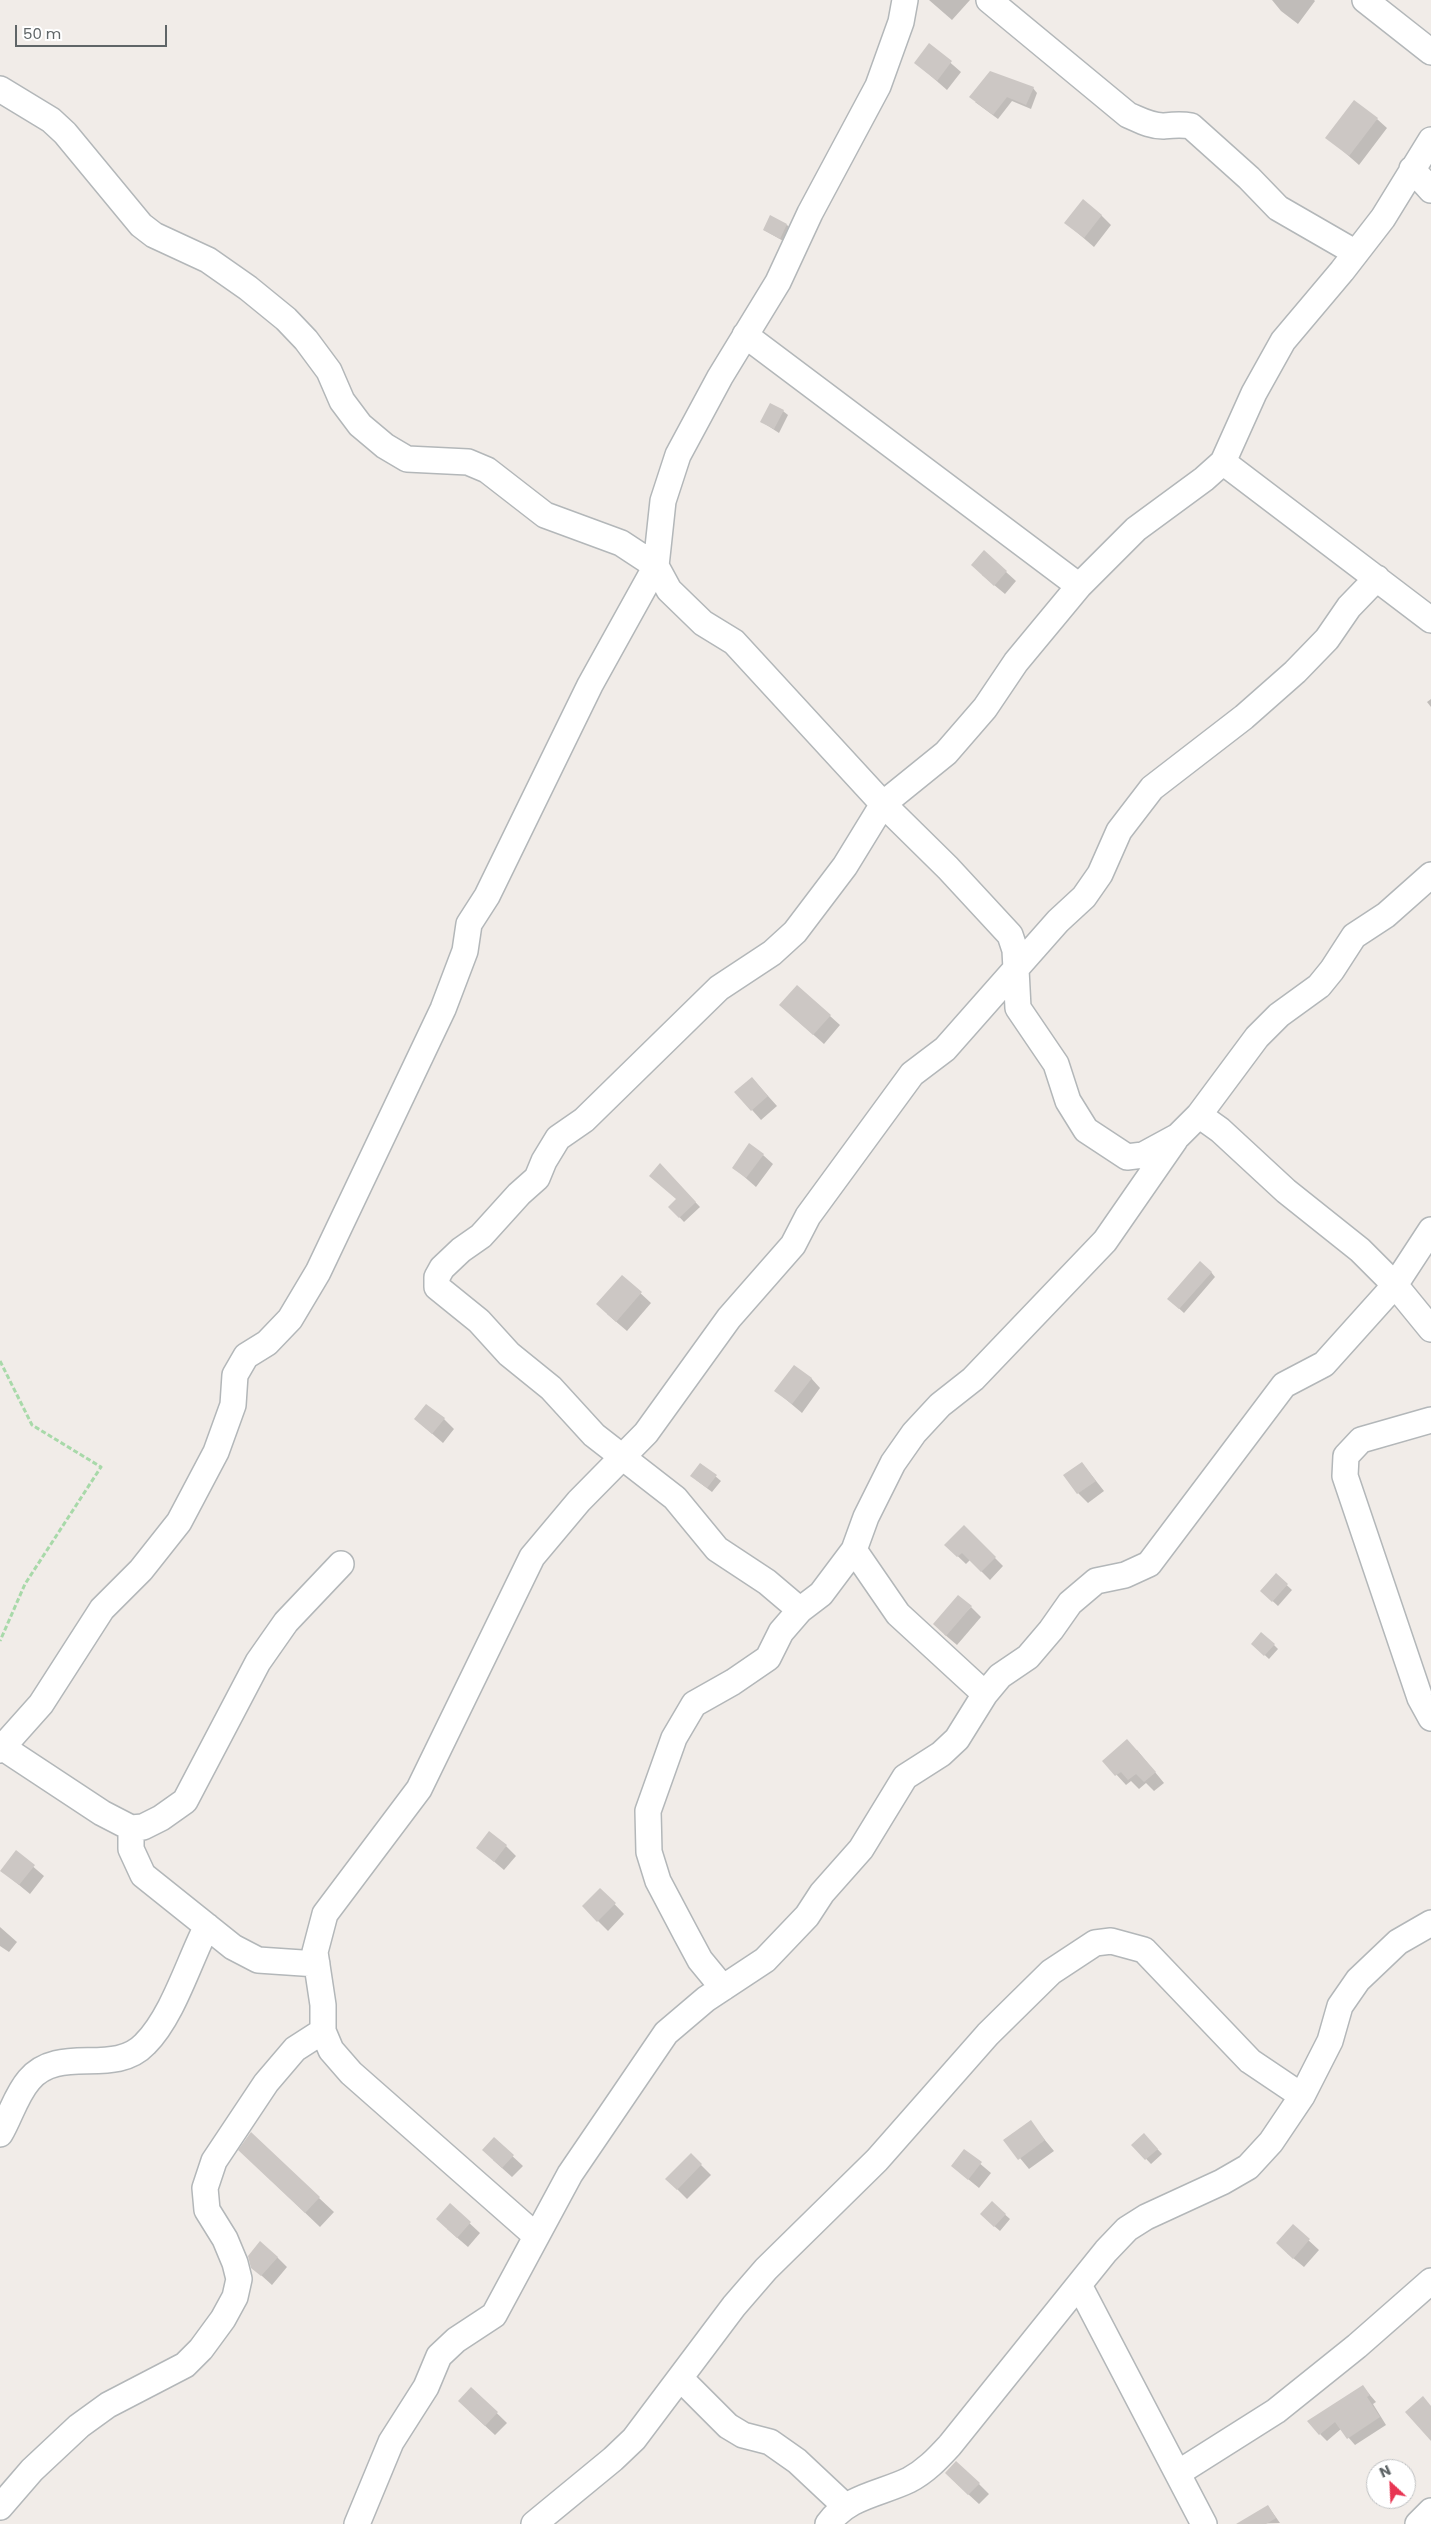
<!DOCTYPE html>
<html>
<head>
<meta charset="utf-8">
<style>
  body { margin:0 }
  #map { position:relative; width:1431px; height:2524px; overflow:hidden; background:#f1ece8; font-family:Poppins,sans-serif }
  canvas { display:block }
  .north { position:absolute; left:1366px; top:2459px; width:50px; height:50px; box-sizing:border-box; background:#fff; border:1px solid #bfc1c2; border-radius:50%; rotate:335deg; font-size:14px; font-weight:700; line-height:20px; text-align:center; color:#5f6567 }
  .north::after { content:''; display:block; margin:auto; width:18px; height:22px; background:#e83653; clip-path:polygon(50% 0,100% 100%,50% 72%,0 100%) }
  .scale { position:absolute; left:15px; top:25px; width:152px; height:22px; box-sizing:border-box; border:2px solid #5f6567; border-top:0; padding-left:6px; font-size:15px; line-height:18px; white-space:nowrap; color:#5f6567; -webkit-text-stroke:4px #fff; paint-order:stroke }
</style>
</head>
<body>
<div id="map">
<canvas width="1431" height="2524"></canvas>
<div class="north">N</div>
<div class="scale">50 m</div>
</div>
<script>
const ctx = document.querySelector('canvas').getContext('2d');
ctx.lineJoin = 'round';
function fill(path, color) {
  ctx.fillStyle = color;
  ctx.fill(path, 'evenodd');
}
function trace(path, color, width, dash) {
  ctx.strokeStyle = color;
  ctx.lineWidth = width;
  ctx.lineCap = dash ? 'butt' : 'round';
  ctx.setLineDash(dash || []);
  ctx.stroke(path);
}
const shadow = new Path2D(`
  M929 0H970L952 20Z
  M1272 0H1314L1315 1 1298 24 1281 11Z
  M930 45 961 72 947 90 916 63Z
  M1033 88 1037 93 1031 109 1012 101 998 119 975 102Z
  M1377 119 1387 128 1359 165 1327 137Z
  M1101 215 1111 225 1094 247 1066 223Z
  M787 225 791 229 785 242 764 230Z
  M783 411 788 415 779 433 762 422Z
  M984 552 1016 581 1005 594 982 575Z
  M1431 699V707L1427 702Z
  M791 1015 830 1016 840 1025 824 1044Z
  M752 1078 777 1106 761 1120 736 1092Z
  M763 1155 773 1164 756 1187 733 1167Z
  M660 1165 700 1207 684 1222 670 1207 678 1199Z
  M1211 1272 1215 1277 1184 1313 1173 1303Z
  M623 1277 651 1303 627 1331 607 1314Z
  M811 1378 820 1388 802 1413 776 1391Z
  M415 1419H444L454 1429 443 1443Z
  M1082 1463 1104 1491 1088 1503 1078 1493Z
  M701 1464 721 1481 712 1492 696 1480Z
  M964 1527 1003 1566 990 1580 970 1560 966 1564 946 1545Z
  M1276 1575 1292 1590 1278 1606 1266 1595Z
  M971 1607 981 1617 957 1645 944 1634Z
  M1253 1644 1274 1645 1278 1649 1269 1659Z
  M1137 1750 1164 1783 1154 1791 1146 1783 1139 1789 1131 1781 1126 1785 1104 1761Z
  M506 1846 516 1856 504 1870 478 1848Z
  M16 1852 44 1876 30 1894 2 1871Z
  M600 1889 624 1914 608 1931 583 1906Z
  M0 1927 17 1942 9 1952 0 1946Z
  M1030 2122 1054 2151 1029 2169 1005 2140Z
  M494 2139 523 2166 512 2177 493 2160Z
  M1149 2140 1162 2154 1151 2164 1133 2145Z
  M965 2151 991 2173 979 2188 952 2166Z
  M691 2155 711 2175 687 2199 667 2179Z
  M255 2165 319 2198 334 2212 320 2227Z
  M992 2203 1010 2219 1000 2231 986 2219Z
  M450 2205 480 2233 468 2247 447 2229Z
  M1293 2226 1319 2250 1304 2267 1287 2253Z
  M277 2257 287 2267 272 2285 252 2267Z
  M1363 2387 1376 2402 1373 2404 1386 2425 1355 2445 1341 2429 1327 2441 1320 2434Z
  M471 2388 507 2423 495 2435 469 2411Z
  M956 2483 979 2484 989 2494 979 2504Z
  M1268 2506 1280 2523 1246 2524Z`);
const building = new Path2D(`
  M929 43 952 61 937 81 914 63Z
  M990 71 1034 87 1026 105 1007 97 993 115 969 97Z
  M1354 100 1378 118 1349 156 1325 138Z
  M1083 199 1102 215 1084 238 1064 223Z
  M770 215 787 224 780 239 763 230Z
  M770 403 784 410 774 429 760 422Z
  M984 550 1007 571 994 586 971 565Z
  M797 985 831 1015 813 1035 779 1005Z
  M752 1077 768 1096 751 1111 734 1092Z
  M749 1143 764 1154 746 1178 732 1168Z
  M660 1163 696 1202 679 1218 668 1207 676 1199 649 1176Z
  M1200 1261 1212 1272 1179 1309 1167 1299Z
  M622 1275 642 1292 616 1322 596 1304Z
  M794 1365 812 1378 792 1404 774 1391Z
  M426 1404 445 1418 432 1434 414 1419Z
  M1082 1462 1096 1481 1077 1494 1063 1475Z
  M700 1463 717 1475 707 1488 690 1476Z
  M964 1525 996 1557 981 1572 962 1553 957 1557 944 1545Z
  M1276 1573 1288 1584 1272 1602 1260 1591Z
  M958 1595 972 1606 946 1636 933 1624Z
  M1261 1632 1275 1644 1264 1656 1251 1644Z
  M1127 1739 1156 1772 1144 1782 1136 1774 1128 1780 1121 1772 1115 1776 1102 1761Z
  M489 1831 507 1845 494 1862 476 1848Z
  M16 1850 35 1865 19 1885 0 1871Z
  M600 1888 616 1903 597 1922 582 1906Z
  M1031 2120 1045 2140 1018 2160 1003 2140Z
  M251 2132 320 2197 305 2213 238 2150Z
  M1144 2133 1158 2149 1145 2160 1131 2145Z
  M494 2137 514 2155 502 2168 482 2150Z
  M964 2149 982 2162 968 2180 951 2166Z
  M691 2153 702 2164 677 2190 665 2179Z
  M992 2201 1006 2214 994 2227 980 2214Z
  M450 2203 471 2222 457 2238 436 2219Z
  M1293 2224 1310 2239 1293 2259 1276 2243Z
  M260 2241 278 2257 261 2276 251 2268 248 2256Z
  M1363 2385 1370 2395 1367 2397 1380 2417 1347 2439 1335 2422 1319 2435 1307 2421Z
  M471 2387 498 2412 485 2426 458 2401Z
  M1423 2396 1431 2406V2441L1405 2412Z
  M956 2461 980 2483 968 2495 945 2473Z
  M1268 2505 1276 2518 1266 2524H1236Z`);
const path = new Path2D(`
  M0 1361 32 1425 101 1467 25 1584 0 1641`);
const minor = new Path2D(`
  M989 0 1128 115C1140 120 1150 126 1163 126 1173 125 1181 124 1191 126L1249 178 1278 208 1356 253
  M1365 0 1431 52
  M0 89 51 120 65 133 141 225 154 235 208 260 248 288 286 319 306 340 329 371 342 401 360 425 385 446 407 459 468 462 487 470 545 515 621 543 656 566 669 590 703 623 734 642 883 804 948 868 1010 935 1015 950 1018 1008 1056 1064 1068 1101 1086 1130 1127 1157 1143 1155 1178 1136 1199 1115 1220 1130 1286 1191 1360 1250 1395 1285 1431 1329
  M1412 169 1431 190
  M745 335 1079 586
  M1223 462 1431 620
  M1199 1115 1257 1037 1279 1015 1319 986 1332 970 1354 936 1386 915 1431 875
  M1431 1420 1361 1440 1346 1456 1345 1476 1420 1698 1431 1718
  M854 1550 898 1614 985 1694
  M800 1610 767 1582 717 1549 675 1498 594 1435 551 1388 509 1354 479 1321 437 1287V1277L442 1268 461 1250 481 1236 519 1194 537 1178 544 1161 558 1138 584 1120 719 988 772 953 795 932 845 866 883 804 946 753 985 708 1016 662 1079 586 1136 529 1204 479 1223 462 1254 393 1283 341 1342 271 1383 218 1431 140
  M2 1747 102 1813 131 1828 143 1827 161 1818 185 1801 258 1662 286 1622 341 1564
  M0 1750 41 1704 102 1609 141 1570 179 1522 216 1452 233 1405 235 1375 246 1356 267 1343 290 1319 318 1272 443 1009 465 951 469 924 487 896 590 685 656 566 663 501 678 455 720 377 778 282 810 213 878 86 901 22 905 0
  M131 1828V1849L143 1875 233 1947 258 1960 317 1964
  M723 1988 700 1960 686 1934 658 1881 649 1852 648 1811 674 1738 694 1704 733 1682 768 1658 781 1632 800 1610 821 1594 854 1550 866 1517 893 1463 914 1433 940 1405 973 1379 1105 1241 1175 1140
  M0 2134C10 2117 16 2095 29 2080 59 2044 114 2077 145 2044 173 2016 189 1961 207 1926
  M535 2235 351 2073 331 2050 323 2031V2005L315 1952 325 1914 419 1789 532 1557 579 1501 646 1433 729 1318 793 1245 808 1216 912 1074 945 1049 1058 921 1084 897 1100 874 1119 831 1152 788 1244 717 1295 672 1327 639 1349 607 1377 578
  M1079 2285 1204 2524
  M681 2379 728 2426 743 2435 770 2442 797 2461 845 2506
  M1178 2473 1276 2411 1357 2346 1431 2281
  M0 2507 32 2470 79 2426 108 2405 185 2365 201 2349 223 2319 235 2297 239 2279 235 2263 225 2239 207 2210 205 2188 214 2161 266 2083 295 2049 323 2031
  M357 2524 391 2442 426 2387 439 2356 456 2340 494 2315 570 2174 666 2033 706 1999 765 1960 807 1916 822 1893 861 1849 905 1777 941 1754 957 1739 985 1694 1000 1676 1028 1657 1051 1630 1070 1603 1096 1581 1125 1575 1149 1564 1284 1385 1324 1364 1395 1285 1431 1230
  M534 2524 613 2459 634 2439 734 2306 766 2269 877 2160 988 2034 1051 1972 1095 1943 1111 1941 1144 1950 1250 2061 1302 2096
  M828 2524C848 2496 880 2494 909 2480 926 2471 937 2459 950 2445L1106 2251 1127 2229 1146 2217 1222 2182 1248 2167 1271 2142 1302 2096 1330 2041 1340 2006 1358 1980 1398 1942 1431 1923
  M1418 2524 1431 2511`);
fill(shadow, '#0003');
fill(building, '#ccc7c4');
trace(minor, '#b3b7b9', 28);
trace(path, '#a8d9a9', 3, [5, 2.5]);
trace(minor, '#fff', 25);
</script>
</body>
</html>
